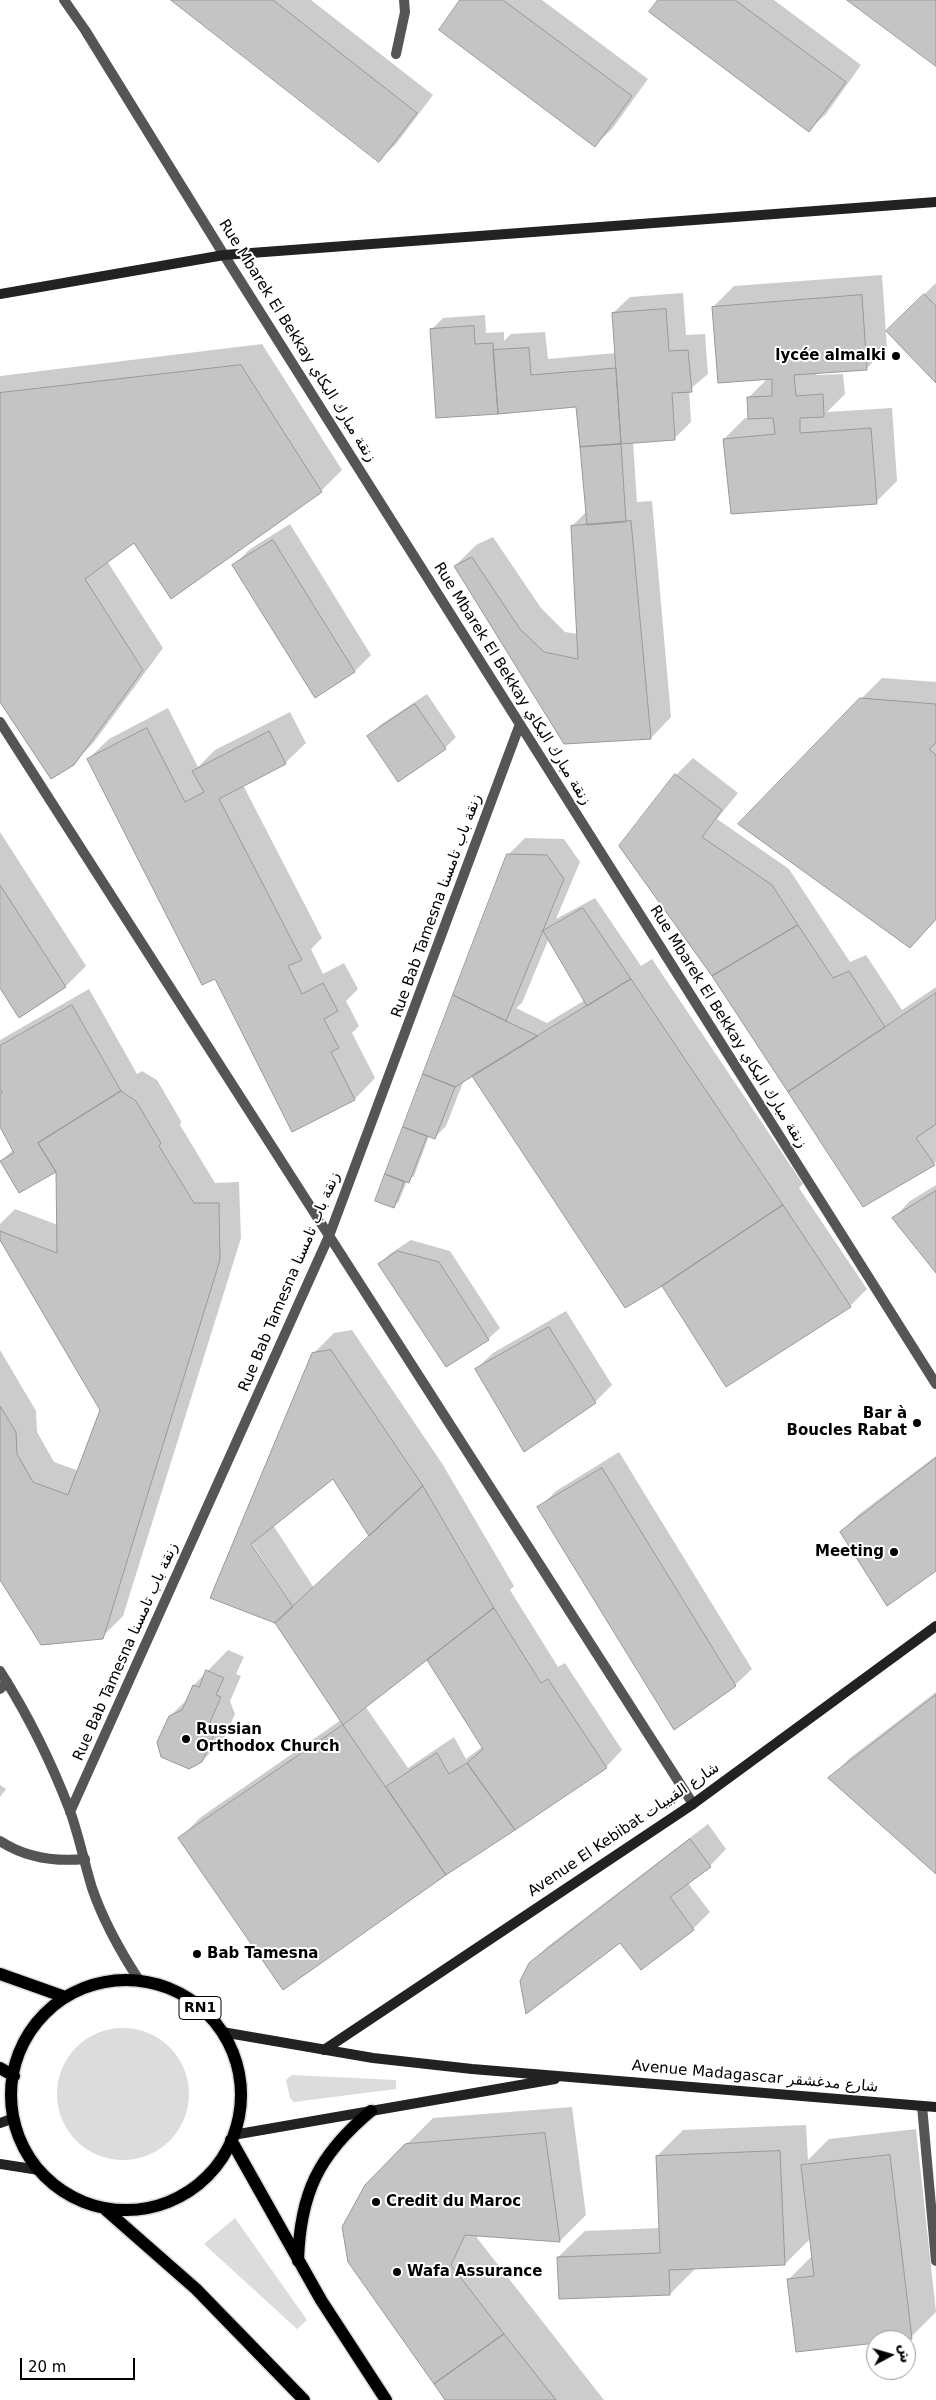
<!DOCTYPE html>
<html>
<head>
<meta charset="utf-8">
<style>
  body { margin:0 }
  #map { position:relative; width:936px; height:2400px; overflow:hidden; background:#fff; font-family:"DejaVu Sans",Vazirmatn,sans-serif }
  canvas { display:block }
  .north { position:absolute; left:866px; top:2330px; width:50px; height:50px; box-sizing:border-box; background:#fff; border:1px solid #999; border-radius:50%; rotate:84deg; font-size:14px; font-weight:700; line-height:20px; text-align:center; color:#000 }
  .north::after { content:''; display:block; margin:auto; width:18px; height:22px; background:#000; clip-path:polygon(50% 0,100% 100%,50% 72%,0 100%) }
  .scale { position:absolute; left:20px; top:2358px; width:115px; height:22px; box-sizing:border-box; border:2px solid #000; border-top:0; padding-left:6px; font-size:15px; line-height:18px; white-space:nowrap; color:#000; -webkit-text-stroke:4px #fff; paint-order:stroke }
</style>
</head>
<body>
<div id="map">
<canvas width="936" height="2400"></canvas>
<div class="north">ش</div>
<div class="scale">20 m</div>
</div>
<script>
const ctx = document.querySelector('canvas').getContext('2d');
ctx.lineJoin = 'round';
function fill(path, color) {
  ctx.fillStyle = color;
  ctx.fill(path, 'evenodd');
}
function trace(path, color, width, dash) {
  ctx.strokeStyle = color;
  ctx.lineWidth = width;
  ctx.lineCap = dash ? 'butt' : 'round';
  ctx.setLineDash(dash || []);
  ctx.stroke(path);
}
function label(font, color, halo, rows, align = 'center') {
  ctx.font = font + ' "DejaVu Sans",Vazirmatn,sans-serif';
  ctx.lineWidth = 4;
  ctx.setLineDash([]);
  ctx.textBaseline = 'middle';
  ctx.strokeStyle = halo;
  ctx.fillStyle = color;
  for (const [text, x, y, turn = 0] of rows) {
    ctx.save();
    ctx.translate(x, y);
    ctx.rotate((+turn || 0) * Math.PI / 180);
    ctx.textAlign = isNaN(turn) ? turn : align;
    if (halo) ctx.strokeText(text, 0, 0);
    ctx.fillText(text, 0, 0);
    ctx.restore();
  }
}
const green = new Path2D(`
  M57 2094a66 66 0 1 1 132 0a66 66 0 1 1-132 0Z
  M292 2075 396 2080V2089L294 2102 290 2098 286 2080Z
  M235 2218 307 2320 297 2329 204 2244Z`);
const shadow = new Path2D(`
  M173 0H311L433 95 396 144 379 160Z
  M462 0H542L648 79 612 129 595 145Z
  M659 0H774L861 65 826 114 809 130Z
  M882 275 887 348 866 369 816 372V375L843 374 845 394 827 412 892 408 897 481 876 502 724 439 745 418H750L749 397 768 378 713 307 734 286Z
  M936 283V382L904 314Z
  M683 293 686 335 705 334 708 374 689 390 691 422 674 439 633 442 637 502 652 501 671 717 651 738 564 742 455 566 476 545 493 537 541 608 565 632 578 634 572 526 587 511 578 406 432 329 443 318 485 315 486 333 504 332V341L511 334 545 332 548 359 616 353 613 313 630 297Z
  M262 344 342 470 321 491 172 597 135 541 107 561 163 648 94 742 73 764 0 699V376Z
  M290 524 371 655 355 671 315 696 233 566 250 549Z
  M882 678 936 682V920L910 947 861 699Z
  M427 694 456 737 445 748 369 736 380 725Z
  M168 708 198 767 215 750 290 712 306 743 285 763 243 785 322 938 311 949 323 974 344 963 358 989 346 1001 359 1026 352 1033 375 1078 355 1099 293 1130 215 977 88 759 109 739Z
  M693 758 738 793 717 819 789 869 850 962 866 955 902 1010 936 987V1162L863 1205 713 975 676 775Z
  M0 832 86 966 66 986H0Z
  M525 838 564 839 580 862 556 919 595 898 641 966 652 959 803 1184 799 1188 867 1289 850 1306 727 1385 663 1284 473 1074 464 1080 446 1126 434 1138 429 1136 414 1176 407 1181 399 1201 393 1207 377 1200 508 855ZM549 938 585 1000 547 1023 516 1008 522 1003Z
  M89 989 137 1074 142 1071 157 1080 181 1121 180 1125 215 1183 239 1182 241 1238 123 1616 102 1637 0 1578V1350L36 1411 37 1432 54 1462 79 1471 102 1410 0 1237V1224L15 1209 58 1225 57 1170 1 1161 14 1149 0 1125V1040Z
  M936 1185V1271L894 1218 910 1201Z
  M411 1240 450 1251 500 1328 488 1339 379 1264 391 1253Z
  M566 1311 612 1385 595 1402 476 1369 493 1353Z
  M352 1330 443 1465 514 1586 510 1590 558 1667 565 1663 622 1750 606 1767 446 1874 284 1988 180 1838 201 1817 341 1720 276 1622 212 1598 313 1354 334 1333ZM333 1477 370 1535 314 1588 273 1525ZM249 1539 288 1599H285L247 1540ZM432 1654 482 1747 466 1759 454 1737 408 1768 365 1706Z
  M619 1452 752 1669 735 1685 539 1508 556 1491Z
  M936 1456V1570L841 1532 858 1515Z
  M228 1650 244 1657 236 1674 241 1676 230 1701 235 1714 223 1740 202 1761 170 1716 189 1698 194 1685Z
  M936 1692V1872L830 1778 850 1758Z
  M0 1785 6 1789 0 1797Z
  M708 1824 726 1849 710 1866 688 1883 710 1912 693 1929 641 1968 621 1942 530 1964 547 1947Z
  M572 2107 586 2215 560 2241 478 2235 477 2238 604 2400H448L406 2145 433 2118Z
  M806 2125 808 2160 829 2139 916 2129 936 2312 911 2337 876 2342 789 2279 813 2255 811 2238 785 2264 696 2268 670 2294 558 2257 585 2231 660 2228 657 2156 683 2130Z`);
const building = new Path2D(`
  M171 0H273L417 113 379 162Z
  M460 0H503L632 96 595 147 439 30Z
  M658 0H735L846 82 809 132 649 12Z
  M847 0H936V66Z
  M924 294 936 306V383L886 331Z
  M862 295 867 370 794 375 796 396 823 394 824 417 800 418V433L871 428 877 504 731 514 723 439 775 434 773 418 748 419 747 397 772 396V379L718 383 712 307Z
  M666 309 669 351 688 350 692 392 672 393 675 440 621 444 612 313Z
  M474 326 475 344 493 343 498 414 436 418 430 329Z
  M529 348 531 375 616 368 621 444 580 447 576 407 498 414 493 350Z
  M241 365 322 492 171 599 134 543 85 579 143 670 74 765 51 779 0 702V393Z
  M621 444 626 522 587 525 580 447Z
  M631 521 651 739 564 744 454 566 472 557 520 629 544 652 578 659 571 526Z
  M273 540 355 672 315 698 232 565Z
  M860 698 936 704V743L929 749 936 755V919L910 948 738 824Z
  M415 704 446 749 398 782 367 736Z
  M147 728 185 802 204 792 192 771 269 731 286 764 219 799 302 960 288 966 302 994 323 983 338 1011 324 1019 339 1048 331 1052 355 1100 292 1132 215 979 202 985 87 759Z
  M675 774 722 810 702 837 772 885 798 925 712 976 619 846Z
  M507 854 547 855 564 879 506 1021 453 995Z
  M0 885 66 987 19 1018 0 988Z
  M583 908 631 979 587 1006 543 931Z
  M798 925 833 978 849 971 885 1027 788 1092 712 976Z
  M631 979 783 1205 662 1286 625 1308 472 1076Z
  M936 993V1124L916 1138 935 1165 863 1207 788 1092Z
  M453 995 506 1021 538 1036 455 1087 423 1074Z
  M72 1005 121 1091 38 1143 56 1172 19 1193 0 1161 14 1153 0 1127V1094L2 1093 0 1089V1046Z
  M423 1074 455 1087 435 1139 403 1127Z
  M121 1091 136 1101 161 1143 159 1146 194 1203H219L220 1260 103 1639 41 1645 0 1580V1406L16 1432 17 1454 33 1482 68 1495 100 1410 0 1240V1231L57 1253 56 1172 38 1143Z
  M403 1127 427 1136 409 1183 385 1174Z
  M385 1174 404 1182 394 1208 375 1201Z
  M936 1191V1273L892 1218Z
  M783 1205 851 1307 726 1387 662 1286Z
  M398 1251 439 1262 489 1340 446 1367 378 1264Z
  M549 1327 596 1403 524 1452 475 1369Z
  M331 1350 423 1486 369 1536 333 1479 251 1544 293 1607 275 1623 210 1598 312 1353Z
  M936 1458V1571L887 1606 840 1532Z
  M602 1468 736 1686 674 1730 537 1507Z
  M423 1486 494 1608 343 1725 275 1623Z
  M494 1608 541 1683 548 1679 607 1768 515 1830 467 1763 483 1749 427 1660Z
  M206 1670 224 1678 216 1695 221 1697 210 1722 214 1735 202 1762 189 1769 161 1757 157 1742 169 1716 182 1710 193 1685 199 1687Z
  M936 1695V1874L828 1778Z
  M343 1725 446 1875 283 1990 178 1838Z
  M437 1753 449 1774 467 1763 515 1830 446 1875 386 1787Z
  M690 1839 711 1867 670 1897 694 1930 641 1970 620 1943 526 2014 520 1981 529 1963Z
  M545 2133 560 2242 465 2235 451 2265 504 2334 434 2384 348 2262 342 2227 365 2185 405 2144Z
  M780 2151 785 2265 669 2270 670 2295 559 2299 557 2257 660 2253 656 2156Z
  M890 2155 912 2339 876 2340V2343L796 2352 787 2279 814 2276 801 2165Z
  M504 2334 556 2400H445L434 2384Z`);
const lane = new Path2D(`
  M0 1689 7 1682
  M0 1841C26 1858 54 1862 85 1859`);
const street = new Path2D(`
  M64 0 85 30 224 255 936 1384
  M396 54 405 12 404 0
  M0 722 693 1804
  M0 1671C28 1715 51 1761 70 1811 79 1836 84 1862 92 1888 103 1920 120 1951 139 1980
  M70 1812 329 1236 520 724
  M922 2106 936 2261`);
const secondary = new Path2D(`
  M0 294 224 255 936 202
  M222 2032 373 2058 472 2069 936 2107
  M324 2050 693 1804 936 1626
  M0 2123 14 2118
  M233 2135 555 2079
  M0 2164 39 2170`);
const primary = new Path2D(`
  M0 1974 65 1997
  M11 2095a115 115 0 1 1 230 0a115 115 0 1 1-230 0Z
  M0 2068 14 2076
  M231 2140 321 2300 386 2400
  M106 2210 196 2289 304 2400
  M298 2261C300 2194 318 2155 371 2111`);
const markers = [
  [896,356,5,"#000"],
  [917,1423,5,"#000"],
  [894,1552,5,"#000"],
  [186,1739,5,"#000"],
  [197,1954,5,"#000"],
  [376,2202,5,"#000"],
  [397,2272,5,"#000"]
];
const shields = [
  [200,2008,42]
];
const shieldNames = [
  ["RN1",200,2008]
];
const streetNames = [
  ["Rue Mbarek El Bekkay زنقة مبارك البكاي",297,341,58],
  ["Rue Mbarek El Bekkay زنقة مبارك البكاي",512,684,58],
  ["Rue Bab Tamesna زنقة باب تامسنا",437,906,-70],
  ["Rue Mbarek El Bekkay زنقة مبارك البكاي",728,1027,58],
  ["Rue Bab Tamesna زنقة باب تامسنا",290,1282,-67],
  ["Rue Bab Tamesna زنقة باب تامسنا",126,1652,-66],
  ["Avenue El Kebibat شارع القبيبات",624,1830,-34],
  ["Avenue Madagascar شارع مدغشقر",755,2077,5]
];
const poiNames = [
  ["lycée almalki",886,356,"right"],
  ["Bar à",907,1414,"right"],
  ["Boucles Rabat",907,1431,"right"],
  ["Meeting",884,1552,"right"],
  ["Russian",196,1730],
  ["Orthodox Church",196,1747],
  ["Bab Tamesna",207,1954],
  ["Credit du Maroc",386,2202],
  ["Wafa Assurance",407,2272]
];
fill(green, '#dcdcdc');
fill(shadow, '#0003');
fill(building, '#c4c4c4');
trace(building, '#999', 1);
trace(primary, '#dbdbdb', 15);
trace(lane, '#555', 10);
trace(street, '#555', 10);
trace(secondary, '#222', 10);
trace(primary, '#000', 12);
for (const [x, y, r, color] of markers) {
  const dot = new Path2D();
  dot.arc(x, y, r, 0, 2 * Math.PI);
  ctx.fillStyle = color;
  ctx.fill(dot);
  trace(dot, '#fff', 2);
}
for (const [x, y, w] of shields) {
  const box = new Path2D();
  box.roundRect(x - w / 2, y - 11.5, w, 23, 4);
  ctx.fillStyle = '#fff';
  ctx.fill(box);
  trace(box, '#000', 1);
}
label('bold 14px', '#000', null, shieldNames);
label('15px', '#000', '#fff', streetNames);
label('bold 15px', '#000', '#fff', poiNames, 'left');
</script>
</body>
</html>
